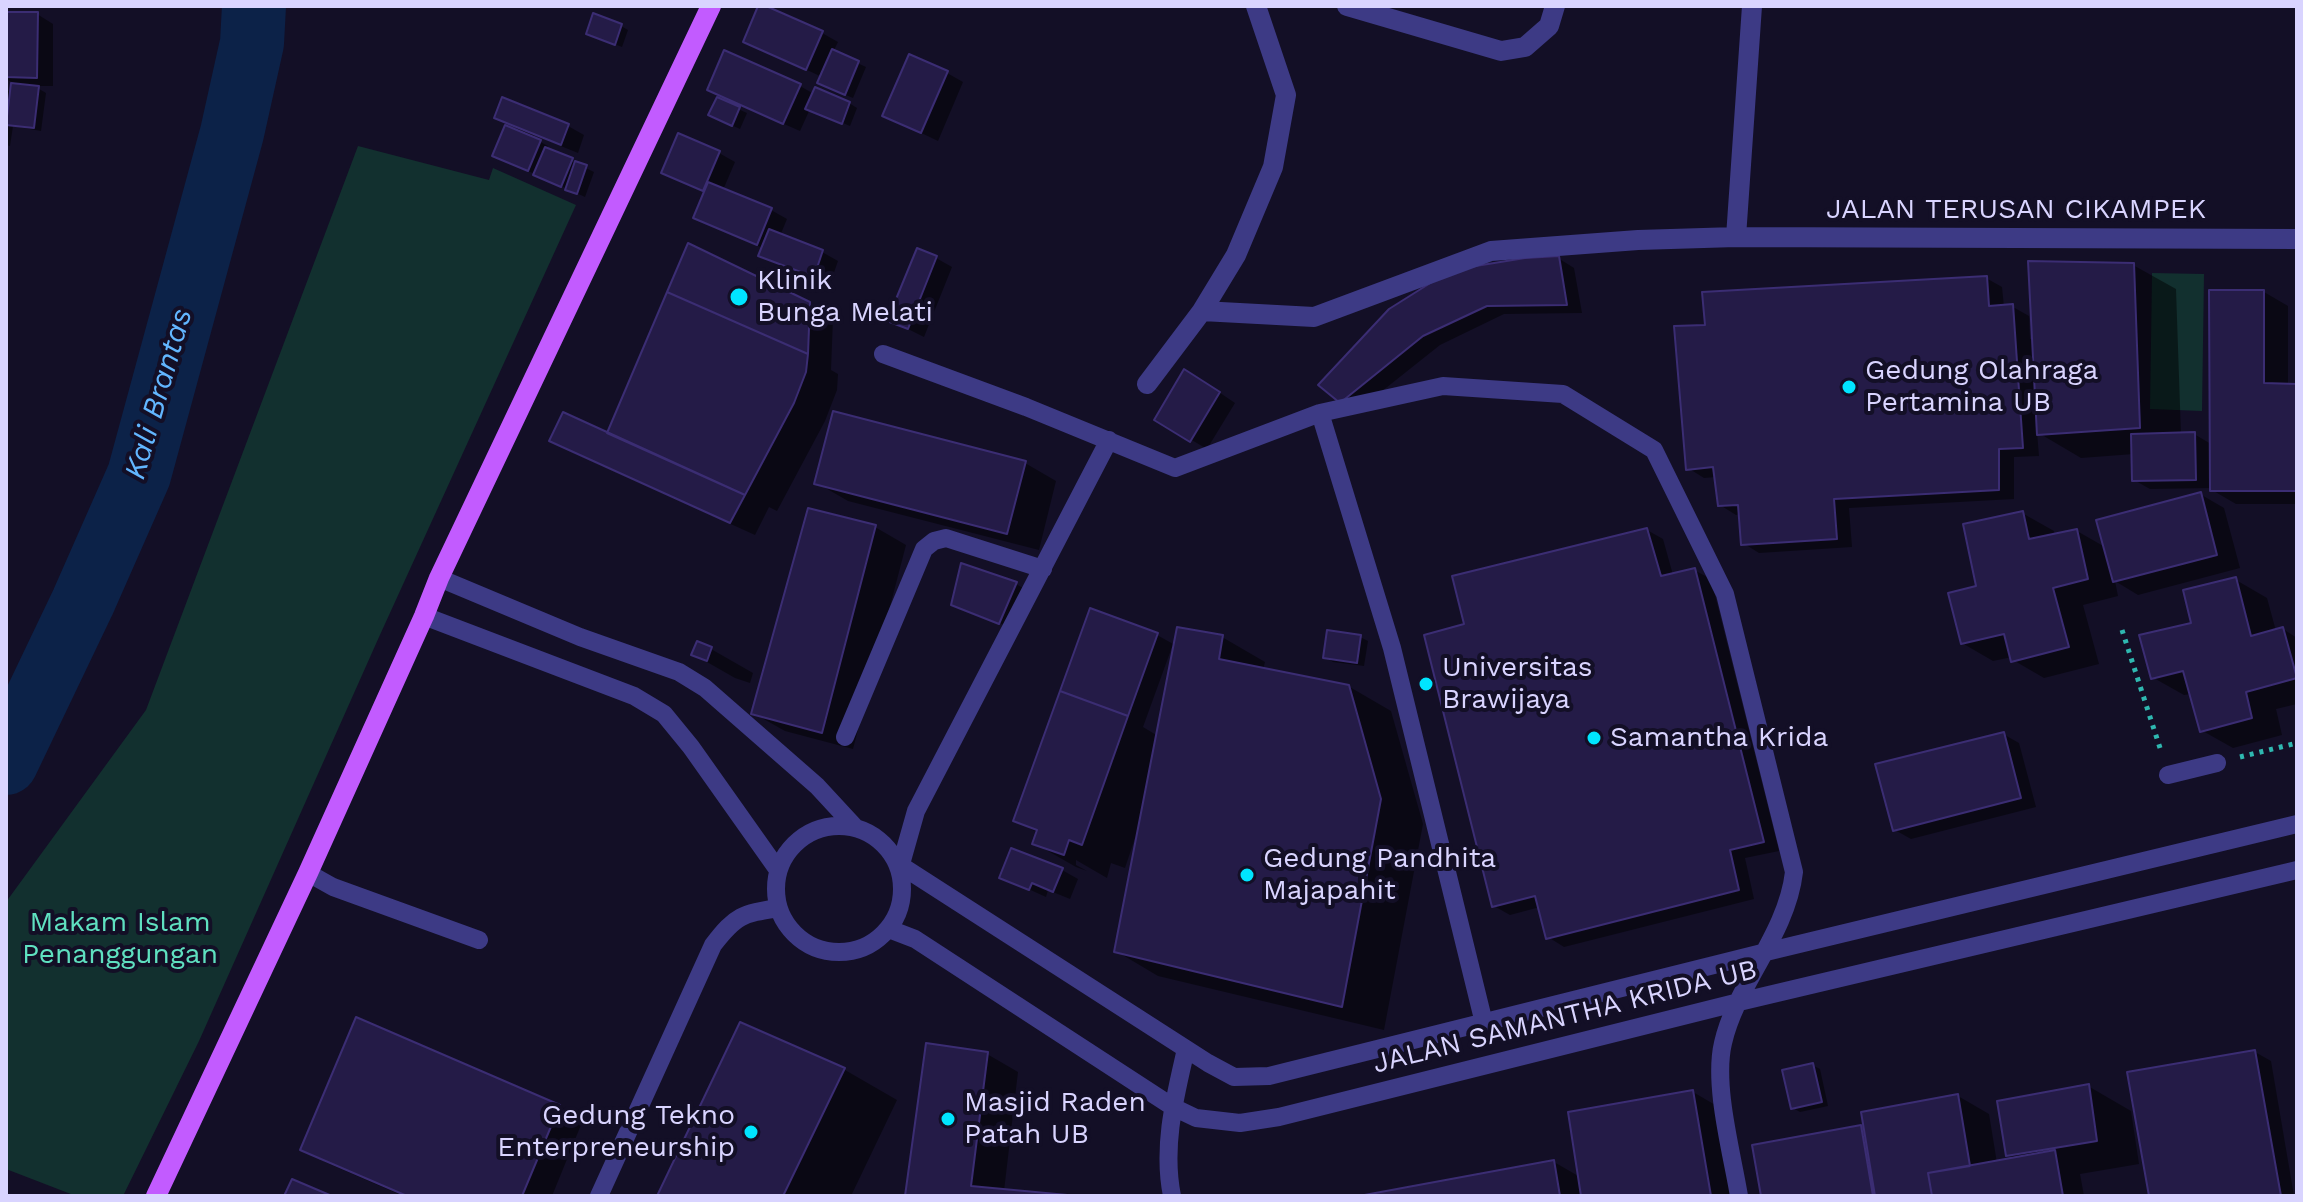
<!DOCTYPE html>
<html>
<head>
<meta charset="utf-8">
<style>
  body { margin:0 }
  #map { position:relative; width:2303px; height:1202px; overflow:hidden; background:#130f26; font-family:"Work Sans",sans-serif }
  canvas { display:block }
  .frame { position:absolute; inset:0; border:8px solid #d9d4ff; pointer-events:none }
</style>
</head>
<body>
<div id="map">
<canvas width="2303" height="1202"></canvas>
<div class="frame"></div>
</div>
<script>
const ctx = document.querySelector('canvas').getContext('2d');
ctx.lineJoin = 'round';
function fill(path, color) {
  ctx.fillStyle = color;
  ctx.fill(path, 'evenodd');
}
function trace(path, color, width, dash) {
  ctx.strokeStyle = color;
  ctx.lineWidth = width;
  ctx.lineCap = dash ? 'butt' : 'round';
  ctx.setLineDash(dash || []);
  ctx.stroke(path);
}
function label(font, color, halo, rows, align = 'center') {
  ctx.font = font + ' "Work Sans",sans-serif';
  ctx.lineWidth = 8;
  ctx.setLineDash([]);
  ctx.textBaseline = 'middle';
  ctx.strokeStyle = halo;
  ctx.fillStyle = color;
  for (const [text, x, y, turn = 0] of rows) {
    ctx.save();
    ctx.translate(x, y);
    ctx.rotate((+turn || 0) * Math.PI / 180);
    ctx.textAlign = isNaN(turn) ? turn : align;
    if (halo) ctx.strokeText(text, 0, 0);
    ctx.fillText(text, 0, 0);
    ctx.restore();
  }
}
const green = new Path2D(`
  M358 146 489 180 493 168 576 205 379 637 199 1041 123 1196H76L6 1169V902L146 710Z
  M2152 273 2204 274 2202 411 2150 409Z`);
const shadow = new Path2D(`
  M760 6 822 33 838 42 833 52 866 67 853 98 827 87 822 77 745 41Z
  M6 14H37L53 24V86H34L46 93 41 131 13 126 10 146 6 145V90L12 93 14 83 6 79Z
  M621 26 628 30 622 47 588 34Z
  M947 73 963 82 938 141 884 115Z
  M800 86 814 94 849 103 857 108 850 126 810 109 800 131 725 98 709 89Z
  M718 100 747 113 740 129 718 119Z
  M496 117 568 126 584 135 578 153 534 135 533 138 548 146 546 149 594 172 585 197 502 159 516 128Z
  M719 153 735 162 723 190 771 210 787 219 780 236 822 252 838 261 830 284 777 264 761 255 763 248 711 226 695 217 706 193 664 172Z
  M936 258 952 267 924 337 890 320Z
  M1558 258 1574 268 1582 313 1504 314 1440 345 1357 411 1321 385Z
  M2133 265 2176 289 2181 435 2194 434 2211 444 2264 292 2288 306V386H2297V504H2236L2212 490V488L2150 489 2134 480V454L2081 458 2037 432 2039 456 2014 457V499L1849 508 1852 547 1759 553 1743 543 1741 514 1736 515 1720 505 1716 477 1704 478 1688 468 1707 327 1986 278 2002 287 2004 307H2013L2029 316 2030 339H2034Z
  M809 304 833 318 831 370 838 374 837 390 825 421 777 511 769 507 755 535 576 454 552 440 608 435Z
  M1201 380 1235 403 1207 449 1156 419Z
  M1025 463 1056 481 1039 550 848 501 817 483Z
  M2200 494 2224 508 2240 568 2138 595 2115 581 2118 596 2083 605 2099 664 2044 678 2013 660 2012 657 1993 661 1962 643 1979 587 2022 513 2054 531 2055 536 2077 531 2105 547Z
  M875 527 906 545 853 749 785 731 753 713Z
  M1647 530 1663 539 1673 575 1694 570 1711 579 1779 851 1745 858 1754 899 1564 947 1548 937 1540 907 1510 915 1494 906 1466 626Z
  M2236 580 2267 598 2276 631 2283 629 2297 638V704L2276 709 2282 735 2233 748 2201 730 2191 694 2184 695 2152 677Z
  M1016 584 1023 588 1007 626 961 609Z
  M1091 610 1157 635 1175 645 1222 637 1265 662 1263 670 1348 686 1391 711 1423 824 1384 1030 1158 976 1116 951 1138 838H1135L1125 868 1111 863 1107 878 1076 860V865L1087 871 1076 867 1034 843 1038 833 1015 820ZM1172 647 1175 648 1158 736 1143 727Z
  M1360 637 1368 641 1364 666 1333 662 1325 657Z
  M711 649 753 673 750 683 735 678 693 654Z
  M2003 734 2019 743 2036 807 1911 839 1895 830Z
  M1062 870 1078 879 1070 899 1048 890 1046 897 1002 877Z
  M357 1020 560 1106 583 1120 552 1196H403L327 1163 303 1150Z
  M741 1025 845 1070 897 1100 851 1196H660Z
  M2255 1052 2271 1061 2294 1196H2151Z
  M987 1054 1018 1072 1004 1191 1057 1196H907Z
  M1812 1065 1820 1069 1828 1106 1800 1112 1793 1108Z
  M2088 1086 2131 1111 2139 1164 2080 1174 2084 1196H1763L1860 1127 1866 1130 1958 1096 1989 1114 1997 1163 2016 1159 2008 1155Z
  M1693 1092 1717 1106 1732 1196H1370L1554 1162 1580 1177Z`);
const river = new Path2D(`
  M6 763 83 602 139 475 232 133 252 43 254 6`);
const building = new Path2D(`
  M758 6H766L823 31 806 70 743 42Z
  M6 12H38L37 78 6 77Z
  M593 13 622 24 615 45 586 34Z
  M832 49 859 61 845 95 817 83Z
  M724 50 801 84 783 124 707 90Z
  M909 54 948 71 921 133 882 116Z
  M11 83 39 86 34 128 6 125Z
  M815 87 850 102 842 124 805 109Z
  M502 97 569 124 561 145 494 118Z
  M717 97 740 107 732 126 708 115Z
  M505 125 541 140 528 171 492 156Z
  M678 133 720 151 703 191 661 173Z
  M545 147 573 158 561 187 533 175Z
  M575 161 587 165 577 194 565 190Z
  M708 182 772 208 757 245 693 218Z
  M769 229 823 250 814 277 758 256Z
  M688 243 810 302 808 354 667 292Z
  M917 248 937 256 908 329 887 321Z
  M1559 256 1567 305 1487 306 1423 336 1340 403 1318 385 1389 309 1451 270 1525 258Z
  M2028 261 2134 263 2140 428 2037 435Z
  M1987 276 1989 306 2013 304 2023 448 1999 449V490L1834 499 1837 539 1741 545 1738 505 1718 506 1713 467 1686 470 1674 326 1705 325 1702 292Z
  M2209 290H2264V383L2297 384V491H2210Z
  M667 292 808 354 806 372 794 403 745 495 607 433Z
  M1184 369 1220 392 1190 442 1154 420Z
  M833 411 1026 461 1007 534 814 484Z
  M563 412 745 495 730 523 549 441Z
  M2195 432 2196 480 2132 481 2131 434Z
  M2201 492 2217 555 2113 582 2096 520Z
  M808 508 876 525 822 733 751 714Z
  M2023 511 2029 539 2077 529 2088 579 2053 588 2069 647 2011 662 2004 634 1961 644 1948 593 1976 586 1963 524Z
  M1647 528 1661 576 1695 568 1764 842 1730 850 1739 890 1546 939 1535 896 1492 907 1424 635 1464 624 1452 576Z
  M961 563 1017 582 999 624 951 605Z
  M2236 577 2251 636 2283 627 2297 678 2246 692 2252 718 2200 732 2183 671 2151 679 2139 635 2191 623 2183 590Z
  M1090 608 1158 633 1128 716 1060 691Z
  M1177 627 1223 635 1219 659 1349 685 1381 799 1342 1007 1114 952Z
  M1327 630 1361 635 1357 663 1323 658Z
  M697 641 712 647 707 661 691 655Z
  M1060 691 1128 716 1082 845 1069 840 1064 855 1032 844 1037 830 1013 821Z
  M2004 732 2021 798 1893 831 1875 764Z
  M1011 848 1063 868 1053 892 1032 883 1029 890 999 878Z
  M356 1017 560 1105 522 1196H407L300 1150Z
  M740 1022 845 1068 783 1196H657Z
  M926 1043 988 1052 971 1186 1078 1196H905Z
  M2255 1050 2281 1196H2149L2127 1072Z
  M1813 1063 1822 1102 1791 1109 1782 1070Z
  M2089 1084 2097 1141 2006 1156 1997 1101Z
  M1693 1090 1711 1196H1581L1568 1112Z
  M1958 1094 1970 1166 1928 1173 1932 1196H1875L1861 1112Z
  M1861 1125 1873 1196H1761L1752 1145Z
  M2055 1150 2063 1196H1932L1928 1173Z
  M1554 1160 1560 1196H1359Z
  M292 1179 332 1196H284Z`);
const path = new Path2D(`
  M2122 630 2161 751
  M2240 757 2297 743`);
const service = new Path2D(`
  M883 354 1026 407 1175 468 1320 413 1443 386 1563 394 1654 450 1725 594 1794 872C1787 934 1736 985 1723 1043 1713 1085 1732 1153 1739 1196
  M1320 413 1392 648 1484 1023
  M439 578 580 637 679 672 705 688 817 786 854 826
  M424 616 634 696 664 714 691 747 778 870
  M845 737 924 549 934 541 946 538 1043 569
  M2168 775 2217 763
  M776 889a63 63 0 1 1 126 0a63 63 0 1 1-126 0Z
  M897 863 1208 1063 1234 1077 1269 1076 1766 952 2297 824
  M901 864 916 811 1109 440
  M308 873 333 887 479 940
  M889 929 915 939 1173 1107 1196 1118 1240 1123 1279 1117 1739 1002 2297 870
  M599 1196 713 945C736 915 742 914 778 908
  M1172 1196C1162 1146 1175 1097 1186 1049`);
const minor = new Path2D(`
  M1347 6 1501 51 1525 47 1549 26 1555 6
  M1736 237 1752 6
  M1202 311 1314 317 1491 251 1638 240 1736 237 2297 239
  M1147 384 1202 311 1236 255 1273 167 1286 95 1256 6`);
const primary = new Path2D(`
  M156 1196 308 873 424 616 439 578 711 6`);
const markers = [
  [739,297,10,"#00e5ff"],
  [1849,387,8,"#00e5ff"],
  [1426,684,8,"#00e5ff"],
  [1594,738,8,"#00e5ff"],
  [1247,875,8,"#00e5ff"],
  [948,1119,8,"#00e5ff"],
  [751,1132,8,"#00e5ff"]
];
const streetNames = [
  ["JALAN TERUSAN CIKAMPEK",2016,210],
  ["JALAN SAMANTHA KRIDA UB",1565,1017,-14]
];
const poiNames = [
  ["Klinik",757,281],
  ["Bunga Melati",757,313],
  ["Gedung Olahraga",1865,371],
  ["Pertamina UB",1865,403],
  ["Universitas",1442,668],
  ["Brawijaya",1442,700],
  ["Samantha Krida",1610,738],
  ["Gedung Pandhita",1263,859],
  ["Majapahit",1263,891],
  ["Masjid Raden",964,1103],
  ["Patah UB",964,1135],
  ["Gedung Tekno",735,1116,"right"],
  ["Enterpreneurship",735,1148,"right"]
];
const parkNames = [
  ["Makam Islam",120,923],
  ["Penanggungan",120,955]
];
const waterNames = [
  ["Kali Brantas",159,394,-74]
];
fill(green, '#12302f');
fill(shadow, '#0007');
trace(river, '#0c2248', 64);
fill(building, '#241b47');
trace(building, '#3b2d73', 2);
trace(path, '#2fb8b0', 5, [4, 6]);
trace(service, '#3d3a85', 18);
trace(minor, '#3d3a85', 20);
trace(primary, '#c25bff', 20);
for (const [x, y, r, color] of markers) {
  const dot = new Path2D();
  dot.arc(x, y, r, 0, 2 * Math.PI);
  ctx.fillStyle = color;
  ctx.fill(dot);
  trace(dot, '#130f26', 3);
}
label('28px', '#d9d4ff', '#130f26', streetNames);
label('28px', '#d9d4ff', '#130f26', poiNames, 'left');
label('28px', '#5fe0c0', '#130f26', parkNames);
label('italic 30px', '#62b6ff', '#130f26', waterNames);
</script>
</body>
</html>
